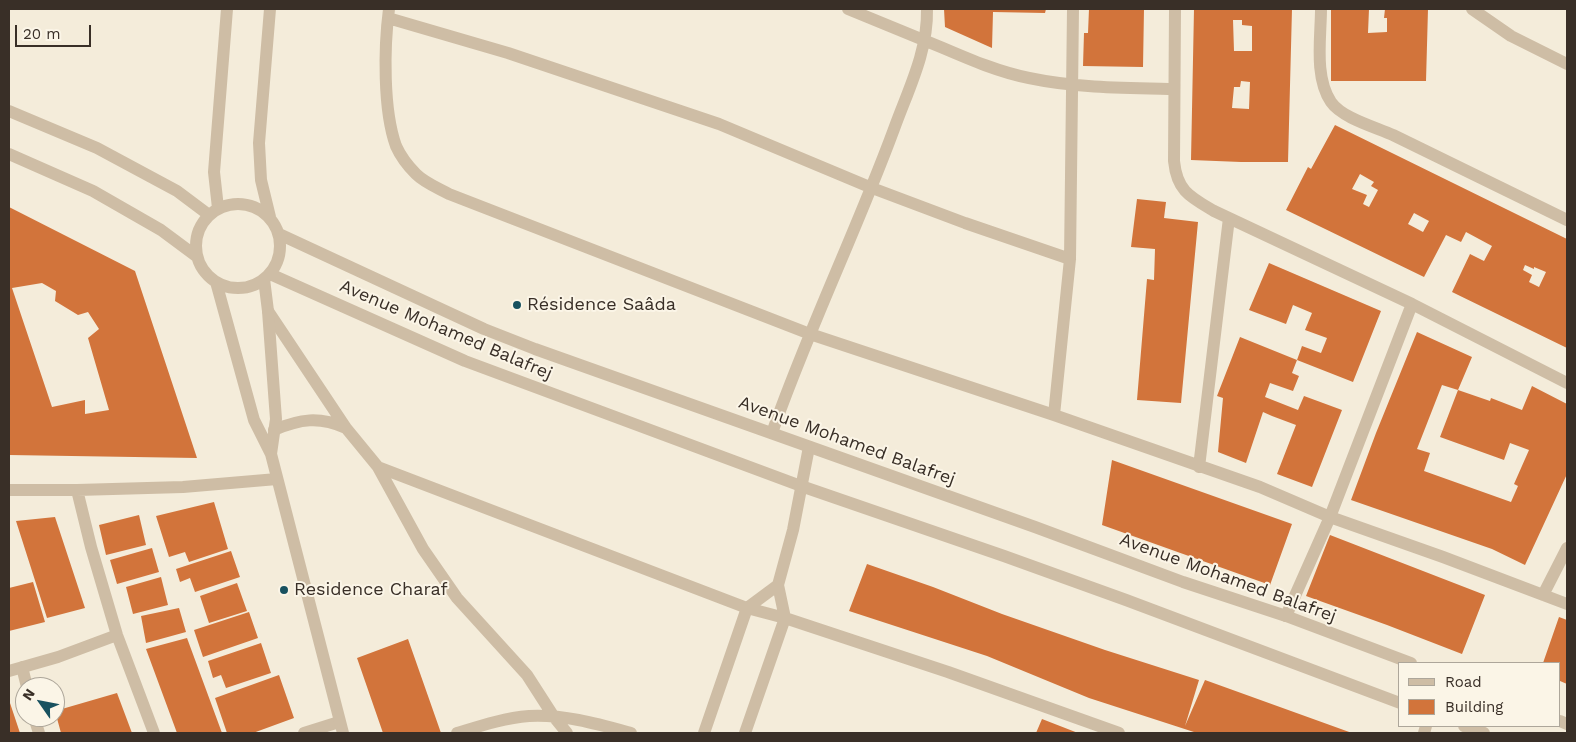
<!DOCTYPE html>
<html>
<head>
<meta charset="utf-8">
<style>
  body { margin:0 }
  #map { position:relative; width:1576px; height:742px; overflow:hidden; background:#f4ecda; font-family:"Work Sans",sans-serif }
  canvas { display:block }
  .frame { position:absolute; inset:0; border:10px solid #392f27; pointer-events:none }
  .legend { position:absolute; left:1398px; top:662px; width:162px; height:65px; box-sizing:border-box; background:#fbf5e7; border:1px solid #ada69a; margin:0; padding:6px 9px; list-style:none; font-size:15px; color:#392f27 }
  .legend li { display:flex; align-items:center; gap:10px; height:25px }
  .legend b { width:25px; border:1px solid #ada69a }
  .north { position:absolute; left:15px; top:677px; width:50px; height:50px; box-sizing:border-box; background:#fbf5e7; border:1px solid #ada69a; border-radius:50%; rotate:303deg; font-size:14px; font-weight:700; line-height:20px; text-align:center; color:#392f27 }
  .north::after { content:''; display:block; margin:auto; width:18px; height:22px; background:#18515f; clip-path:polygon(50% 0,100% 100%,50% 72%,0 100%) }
  .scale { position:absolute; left:15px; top:25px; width:76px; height:22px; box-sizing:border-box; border:2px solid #392f27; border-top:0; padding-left:6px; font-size:15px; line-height:18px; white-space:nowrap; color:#392f27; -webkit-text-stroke:4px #fbf5e7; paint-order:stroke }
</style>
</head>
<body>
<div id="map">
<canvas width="1576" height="742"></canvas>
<div class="frame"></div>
<ul class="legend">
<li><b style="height:6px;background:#cebda5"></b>Road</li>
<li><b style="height:14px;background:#d2743b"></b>Building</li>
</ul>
<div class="north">N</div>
<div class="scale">20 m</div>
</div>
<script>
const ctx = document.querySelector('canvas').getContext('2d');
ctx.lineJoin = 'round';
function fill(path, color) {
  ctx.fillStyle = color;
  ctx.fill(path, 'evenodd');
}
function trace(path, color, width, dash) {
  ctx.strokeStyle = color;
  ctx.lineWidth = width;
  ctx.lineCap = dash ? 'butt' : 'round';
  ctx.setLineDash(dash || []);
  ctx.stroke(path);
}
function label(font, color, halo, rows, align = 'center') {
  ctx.font = font + ' "Work Sans",sans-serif';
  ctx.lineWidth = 4;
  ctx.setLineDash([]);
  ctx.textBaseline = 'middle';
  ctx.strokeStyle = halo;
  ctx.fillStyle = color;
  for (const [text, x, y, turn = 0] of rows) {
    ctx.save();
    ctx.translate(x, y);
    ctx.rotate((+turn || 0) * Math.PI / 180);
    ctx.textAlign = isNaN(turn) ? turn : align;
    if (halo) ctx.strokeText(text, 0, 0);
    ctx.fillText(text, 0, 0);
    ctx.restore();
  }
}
const building = new Path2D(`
  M944 9H1046L1045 13 993 12 992 48 945 27Z
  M1089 9H1144L1143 67 1083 66 1084 33H1088Z
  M1194 9H1292L1288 162H1241L1191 160ZM1233 20H1242V25L1252 26V51H1234ZM1241 81 1250 82 1249 109 1232 108 1234 87H1240Z
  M1331 9H1369L1368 33 1387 32V18H1384L1385 9H1428L1426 81H1331Z
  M1335 125 1567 239V348L1452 292 1470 254 1484 261 1492 246 1466 232 1461 242 1446 235 1424 277 1286 210 1308 167 1311 169ZM1360 174 1374 182 1371 186 1378 190 1369 207 1363 204 1367 195 1352 189ZM1414 213 1429 221 1423 232 1408 224ZM1525 265 1534 269V267L1546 272 1539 287 1529 282 1532 275 1523 270Z
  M1137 199 1166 202 1164 218 1198 222 1181 403 1137 400 1147 279 1154 280 1155 249 1131 247Z
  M9 207 135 271 197 458 9 455ZM42 283 56 291 55 301 78 315 88 312 99 329 88 338 109 410 85 414V400L52 407 12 288Z
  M1269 263 1381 311 1353 382 1297 360 1292 373 1299 376 1293 391 1270 383 1265 397 1298 410 1304 396 1342 410 1312 487 1277 474 1296 425 1272 416 1263 412 1246 463 1218 452 1223 398 1217 396 1240 337 1297 360 1302 346 1321 353 1327 338 1305 330 1312 313 1293 305 1286 324 1249 310Z
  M1417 332 1472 357 1458 390 1490 401 1491 398 1522 410 1532 386 1567 404V474L1525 565 1492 549 1351 500 1376 433ZM1442 385 1458 390 1440 437 1504 460 1510 443 1529 450 1514 484 1518 486 1511 502 1424 471 1430 453 1417 449Z
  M1112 460 1292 524 1270 585 1102 525Z
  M214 502 228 549 189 562 185 552 169 557 156 516Z
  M139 515 146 545 106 555 99 525Z
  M55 517 85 608 47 618 16 521Z
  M1330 535 1485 595 1462 654 1387 625 1306 596Z
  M152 548 159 572 117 584 110 560Z
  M231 551 240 577 195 592 190 578 180 582 176 569Z
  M867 564 933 587 1002 614 1105 650 1199 680 1185 726 1205 680 1352 733H1197L1089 698 987 656 849 611Z
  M161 577 168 605 133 614 126 587Z
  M33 582 45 622 9 631V588Z
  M237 583 247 611 209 623 200 596Z
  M179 608 186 632 146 643 141 616Z
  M249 612 258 638 203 657 194 630Z
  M1559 617 1567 620V684L1560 681V663H1543Z
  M187 638 222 733H177L146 649Z
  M408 639 441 733H383L357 658Z
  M261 643 271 673 226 688 221 675 213 678 208 661Z
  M279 675 294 718 253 733H227L215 698Z
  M117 693 132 733H61L55 711Z
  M9 700 20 733H9Z
  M1042 719 1078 733H1036Z`);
const minor = new Path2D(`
  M389 9C384 47 383 110 396 146 400 155 409 167 416 174 425 183 438 188 449 194L810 334 1054 415 1260 487 1330 517 1443 557 1567 604
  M848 9C879 22 911 35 943 48 971 60 999 72 1029 78 1076 88 1126 88 1174 89
  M1175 9 1174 161C1177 191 1190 197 1214 211L1412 304 1567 383
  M1321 9C1321 37 1314 77 1331 102 1342 118 1375 127 1393 135 1451 163 1509 192 1567 220
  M1472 9 1511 36 1567 64
  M388 18 508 53 719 124 872 188 965 223 1070 259
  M268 311 346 428 378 467 423 549 457 598 527 675 554 717 567 733
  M1054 415 1070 259 1073 9
  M274 430C300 419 319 416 346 428
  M772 433C808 330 856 232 894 129 908 90 928 52 927 9
  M378 467 747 608 785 618 948 672 1119 733
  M1199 467 1229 218
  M9 490H77L183 487 277 479
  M77 490 91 547 117 635 154 733
  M1543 595 1567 548
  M1286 616 1330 517 1412 304
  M22 667 27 687
  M9 671 58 657 117 635
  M34 717 39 733
  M304 733 339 722
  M457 733C480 726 504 718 529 716 563 714 598 724 631 733
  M704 733 747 608 778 585
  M745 733 785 618 778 585 793 530 809 447
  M1424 733 1426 726`);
const tertiary = new Path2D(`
  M270 9 259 143 261 180 270 217
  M9 111 97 148 177 191 209 215
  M9 154 93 191 161 230 196 256
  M196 246a42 42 0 1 1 84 0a42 42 0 1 1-84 0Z
  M218 208 214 172 227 9
  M279 234 484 329 535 349 1035 527 1183 582 1286 616 1411 663
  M270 274 465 361 801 486 1004 556 1126 600 1400 703
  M264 279 268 311 275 406 276 419 271 454
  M216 282 254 420 271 454 343 733
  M1560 721 1567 724
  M1464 726 1484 733`);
const markers = [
  [517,305,5,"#18515f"],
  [284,590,5,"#18515f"]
];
const poiNames = [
  ["Résidence Saâda",527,305],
  ["Residence Charaf",294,590]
];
const streetNames = [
  ["Avenue Mohamed Balafrej",446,330,23],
  ["Avenue Mohamed Balafrej",847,441,20],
  ["Avenue Mohamed Balafrej",1228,578,20]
];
fill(building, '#d2743b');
trace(minor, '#cebda5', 12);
trace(tertiary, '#cebda5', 12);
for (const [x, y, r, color] of markers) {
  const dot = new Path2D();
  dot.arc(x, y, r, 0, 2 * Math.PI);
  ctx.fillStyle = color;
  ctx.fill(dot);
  trace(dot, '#fbf5e7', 2);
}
label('18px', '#392f27', '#fbf5e7', poiNames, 'left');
label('18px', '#392f27', '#fbf5e7', streetNames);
</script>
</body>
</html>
